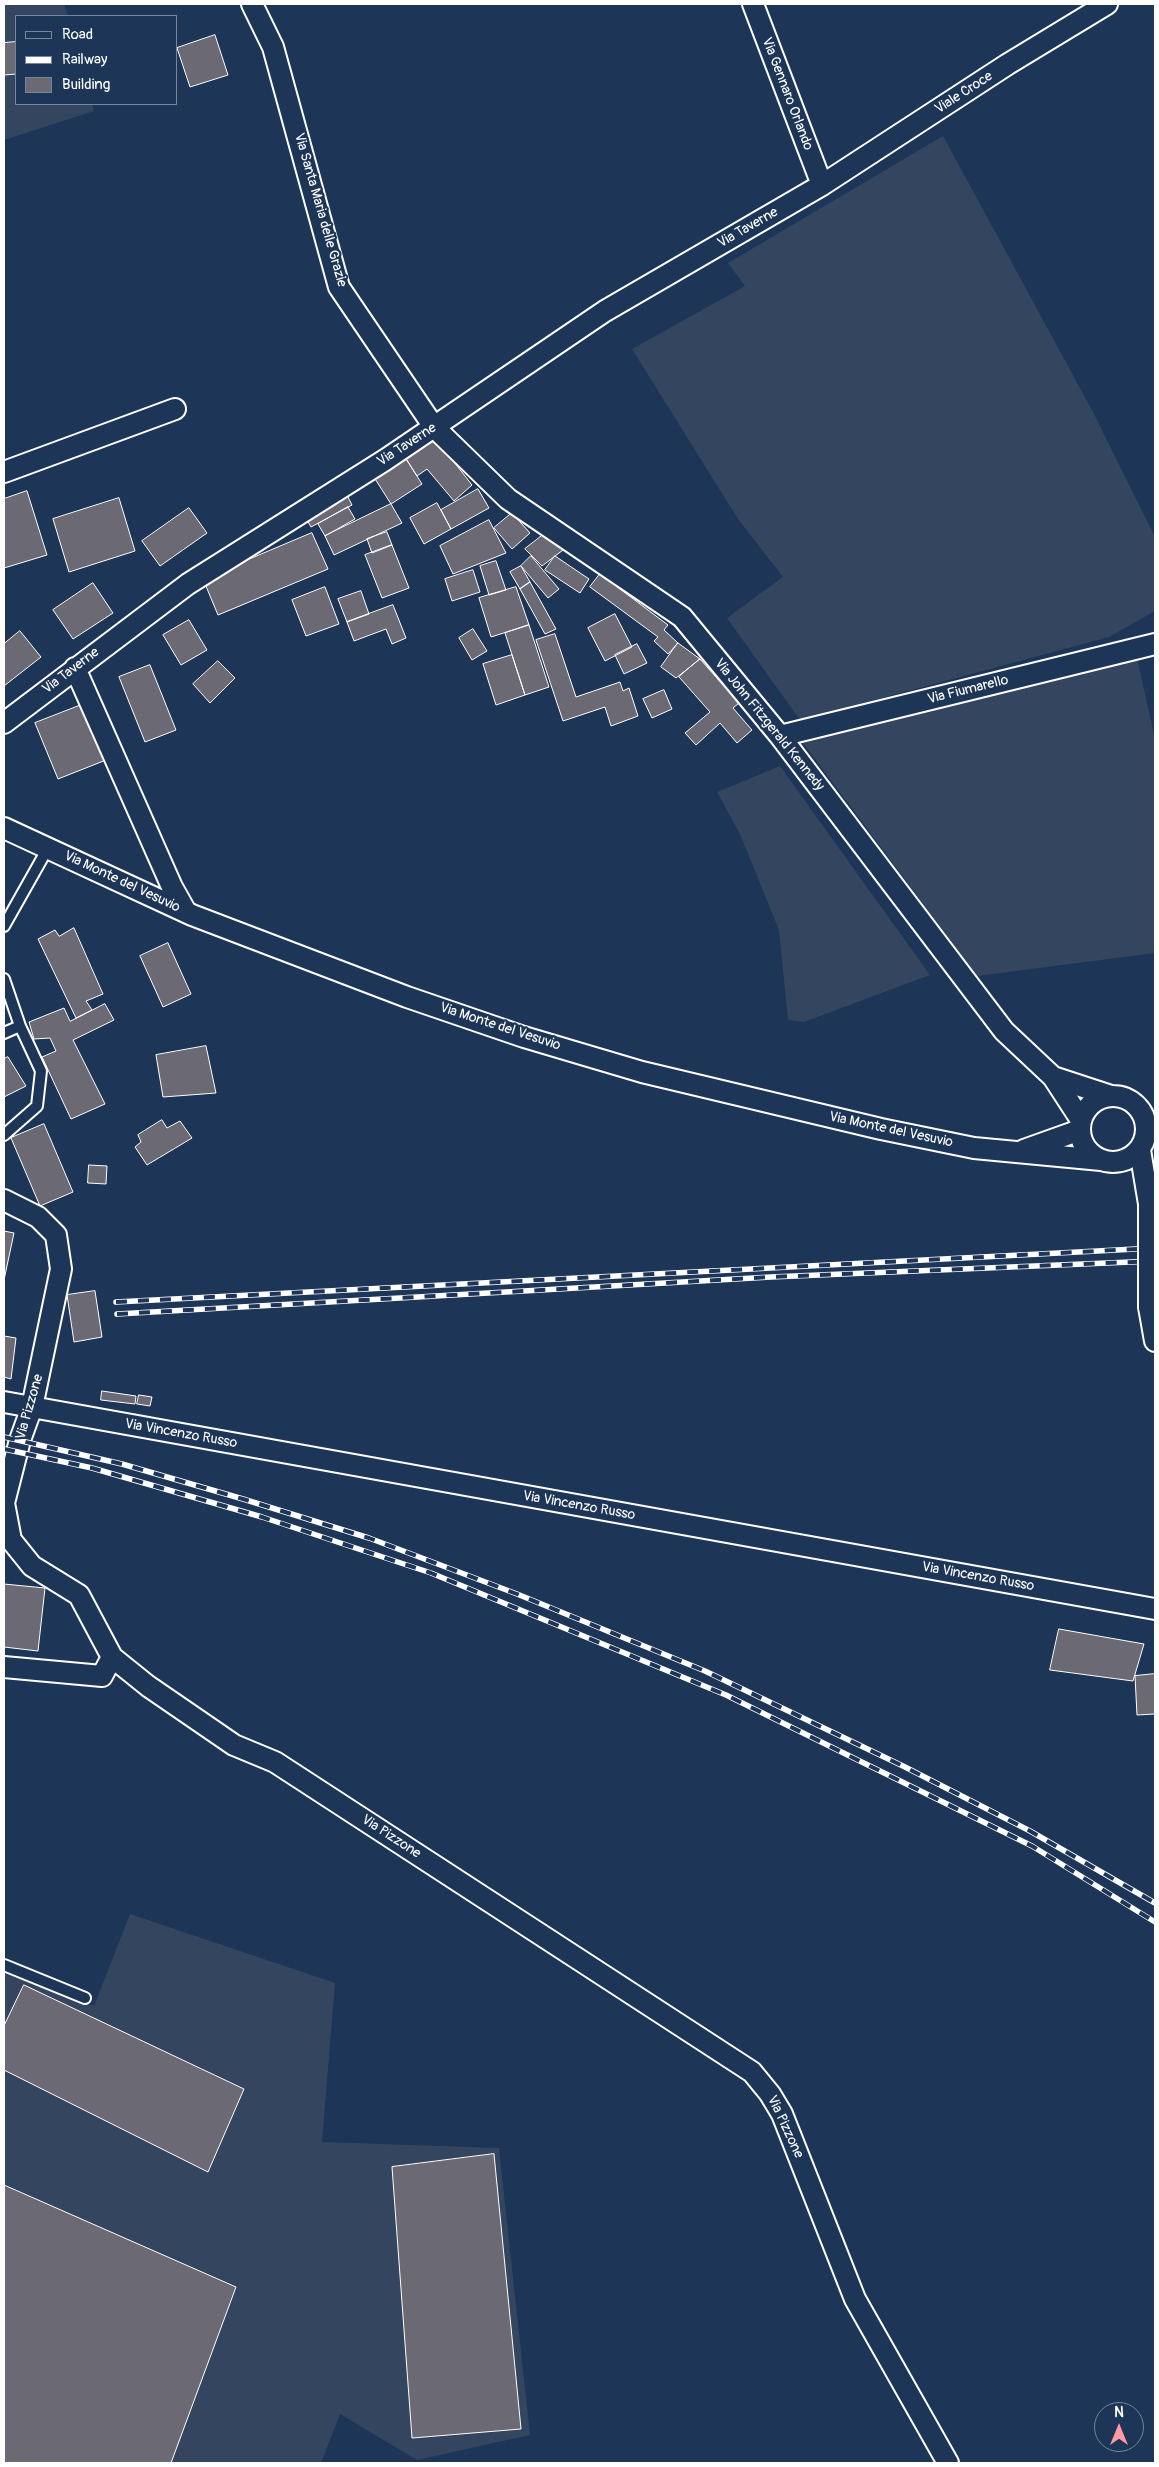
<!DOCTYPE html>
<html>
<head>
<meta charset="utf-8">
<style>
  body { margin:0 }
  #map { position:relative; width:1159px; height:2467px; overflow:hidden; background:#1d3557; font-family:Pangolin,sans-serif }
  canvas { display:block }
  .frame { position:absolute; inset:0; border:5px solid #fff; pointer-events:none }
  .legend { position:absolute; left:15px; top:15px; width:162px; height:90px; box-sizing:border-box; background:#1d3557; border:1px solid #77869a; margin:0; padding:6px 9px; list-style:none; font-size:15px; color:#fff }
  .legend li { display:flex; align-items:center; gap:10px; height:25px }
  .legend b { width:25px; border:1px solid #77869a }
  .north { position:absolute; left:1094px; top:2402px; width:50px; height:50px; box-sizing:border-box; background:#1d3557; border:1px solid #77869a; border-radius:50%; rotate:0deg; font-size:14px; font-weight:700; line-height:20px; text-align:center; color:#fff }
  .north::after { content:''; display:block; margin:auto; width:18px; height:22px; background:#ff9aa2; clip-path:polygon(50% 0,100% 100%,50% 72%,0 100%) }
</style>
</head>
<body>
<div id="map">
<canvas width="1159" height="2467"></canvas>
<div class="frame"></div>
<ul class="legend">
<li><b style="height:6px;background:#1d3557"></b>Road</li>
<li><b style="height:6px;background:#fff"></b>Railway</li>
<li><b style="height:14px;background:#6b6a74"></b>Building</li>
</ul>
<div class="north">N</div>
</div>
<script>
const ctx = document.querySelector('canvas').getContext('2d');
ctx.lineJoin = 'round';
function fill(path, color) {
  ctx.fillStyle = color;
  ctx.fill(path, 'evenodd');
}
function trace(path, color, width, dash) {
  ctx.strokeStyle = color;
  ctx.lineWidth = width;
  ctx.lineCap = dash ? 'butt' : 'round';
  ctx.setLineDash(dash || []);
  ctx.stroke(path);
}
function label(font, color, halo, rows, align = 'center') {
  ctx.font = font + ' Pangolin,sans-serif';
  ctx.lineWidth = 4.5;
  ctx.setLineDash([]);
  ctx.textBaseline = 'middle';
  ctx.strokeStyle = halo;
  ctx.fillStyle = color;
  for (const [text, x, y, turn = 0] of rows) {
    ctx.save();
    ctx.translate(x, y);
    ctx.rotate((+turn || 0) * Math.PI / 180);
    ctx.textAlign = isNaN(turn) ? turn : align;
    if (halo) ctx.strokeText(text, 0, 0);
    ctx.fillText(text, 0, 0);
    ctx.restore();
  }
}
const built = new Path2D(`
  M4 4H64L68 16H16V104H92L94 111 4 140Z
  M943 136 1093 412 1155 537V611L1109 637 800 720 727 618 783 577 738 519 632 349 745 286 728 263Z
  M1137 658 1155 739V953L977 976 800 739Z
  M780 766 930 975 804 1022 788 1020 779 930 740 834 717 792Z
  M130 1914 335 1983 322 2142 499 2148 530 2435 417 2460 340 2414 321 2463H4V1973L94 2006Z`);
const building = new Path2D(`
  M215 35 228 75 190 87 177 48Z
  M16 42V74L4 75V43Z
  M433 435 472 485 454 501 427 469 417 476 403 454Z
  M403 454 422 484 391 504 372 474Z
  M478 489 489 508 451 529 441 510Z
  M27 491 47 555 4 568V499Z
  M346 493 352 505 311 527 305 516Z
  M119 498 135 551 69 572 53 519Z
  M437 503 451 529 424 544 410 518Z
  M391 504 402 523 334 555 325 536Z
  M348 507 355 519 325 536 318 524Z
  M189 508 207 533 160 566 142 541Z
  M512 513 530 533 512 549 494 528Z
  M489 520 506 553 453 574 440 546Z
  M548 531 563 550 542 566 525 549Z
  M387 532 392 545 372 553 367 539Z
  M312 533 328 569 218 615 203 579Z
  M392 545 409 588 382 598 365 555Z
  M531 556 559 589 548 598 521 566Z
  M555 556 589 579 580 593 545 570Z
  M496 561 506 590 489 595 480 566Z
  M521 566 530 582 520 589 510 572Z
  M473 570 480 592 452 601 445 579Z
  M600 574 668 625 664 630 678 643 668 654 654 641 658 637 590 587Z
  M530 582 556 629 545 634 520 589Z
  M93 583 113 613 73 639 53 610Z
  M325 587 339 624 306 636 292 600Z
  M516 587 529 625 491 637 479 598Z
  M361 591 369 614 347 622 338 599Z
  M393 605 406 638 392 644 386 629 354 641 347 622Z
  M615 614 632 647 605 661 588 628Z
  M189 620 207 650 181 665 163 635Z
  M529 625 549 687 525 695 505 633Z
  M473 629 487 651 472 660 459 638Z
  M20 631 41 657 4 686V644Z
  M555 634 576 697 620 682 623 691 629 688 638 716 611 726 605 707 563 721 536 640Z
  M678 643 700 659 676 678 661 667Z
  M637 644 647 663 624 674 615 655Z
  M512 655 525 695 496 705 483 664Z
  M700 659 739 703 733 708 752 730 737 743 720 723 696 745 685 733 710 712 679 677Z
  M218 661 235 678 210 703 193 684Z
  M150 665 176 730 145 742 119 677Z
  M664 690 672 709 652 718 643 699Z
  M84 704 106 760 58 779 35 723Z
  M74 928 103 994 86 1001 92 1010 76 1018 38 939 55 930 59 936Z
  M168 943 191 994 163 1007 140 956Z
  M105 1004 114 1020 73 1040 105 1104 71 1119 42 1057 56 1051 50 1038 34 1039 29 1022 64 1008 70 1021Z
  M206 1046 216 1093 163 1097 156 1055Z
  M8 1057 26 1086 4 1097V1059Z
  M162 1120 167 1128 180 1121 192 1138 147 1165 135 1147 141 1142 138 1135Z
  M44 1124 73 1192 40 1206 11 1138Z
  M89 1165 107 1166 106 1184 88 1183Z
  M4 1231 14 1233 4 1280Z
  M95 1291 102 1337 74 1342 67 1295Z
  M4 1336 16 1338 11 1379 4 1377Z
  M102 1391 136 1396 135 1404 101 1400Z
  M139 1395 152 1397 150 1406 137 1404Z
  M4 1584 45 1588 38 1651 4 1647Z
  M1059 1629 1144 1644 1133 1681 1050 1670Z
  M1155 1674V1714L1137 1715 1135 1676Z
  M24 1985 244 2089 208 2172 4 2070V2026Z
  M494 2154 521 2429 412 2438 392 2167Z
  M4 2185 236 2287 171 2463H4Z`);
const lane = new Path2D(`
  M4 926 48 848
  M4 979 20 1026 4 1033
  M4 1135 37 1106 41 1071 20 1026
  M4 1965 85 1998`);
const street = new Path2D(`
  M252 4 273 47 339 287 434 427 508 499 682 617 780 736 1004 1031 1053 1077 1081 1120
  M753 4 822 185
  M4 472 175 409
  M75 668 172 887 186 912
  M4 723 188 584 385 460 605 311 822 185 1008 64 1107 4
  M780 736 1155 644
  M4 828 192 915 407 997 524 1037 642 1072 881 1129 974 1148 1101 1160
  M1053 1077 1111 1096
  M1080 1129a33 33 0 1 1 66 0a33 33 0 1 1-66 0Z
  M1024 1150 1080 1130
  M1140 1150 1149 1204
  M4 1200 38 1217 56 1235 61 1269 32 1407 20 1440 4 1503 11 1540 32 1566 79 1595 112 1657 148 1686 234 1745 275 1762 752 2072 770 2094 782 2114 855 2299 948 2463
  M1149 1307 1155 1341
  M4 1402 1155 1609
  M4 1667 102 1676 112 1657`);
const rail = new Path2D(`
  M116 1302 1155 1248
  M117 1314 771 1277 1155 1261
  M4 1437 122 1464 243 1499 369 1538 517 1594 705 1671 905 1767 1030 1831 1155 1903
  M4 1449 92 1468 262 1517 431 1573 726 1695 1032 1846 1155 1922`);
const streetBridge = new Path2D(`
  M1149 1204V1307`);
const streetNames = [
  ["Viale Croce",964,93,-33],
  ["Via Gennaro Orlando",787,94,69],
  ["Via Santa Maria delle Grazie",320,210,74],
  ["Via Taverne",748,228,-30],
  ["Via Taverne",407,445,-33],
  ["Via Taverne",71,671,-37],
  ["Via Fiumarello",968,690,-14],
  ["Via John Fitzgerald Kennedy",769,725,51],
  ["Via Monte del Vesuvio",122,882,25],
  ["Via Monte del Vesuvio",500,1027,18],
  ["Via Monte del Vesuvio",891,1130,12],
  ["Via Pizzone",30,1407,-74],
  ["Via Vincenzo Russo",181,1434,10],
  ["Via Vincenzo Russo",579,1506,10],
  ["Via Vincenzo Russo",978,1577,10],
  ["Via Pizzone",391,1837,33],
  ["Via Pizzone",785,2127,65]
];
fill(built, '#344560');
fill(building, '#6b6a74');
trace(building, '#fff', 1);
trace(lane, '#fff', 14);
trace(street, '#fff', 24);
trace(lane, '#1d3557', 10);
trace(street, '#1d3557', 20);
trace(rail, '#fff', 5.5);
trace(rail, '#1d3557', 4, [11]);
trace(streetBridge, '#fff', 24, []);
trace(streetBridge, '#1d3557', 20);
label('14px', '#fff', '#1d3557', streetNames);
</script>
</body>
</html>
